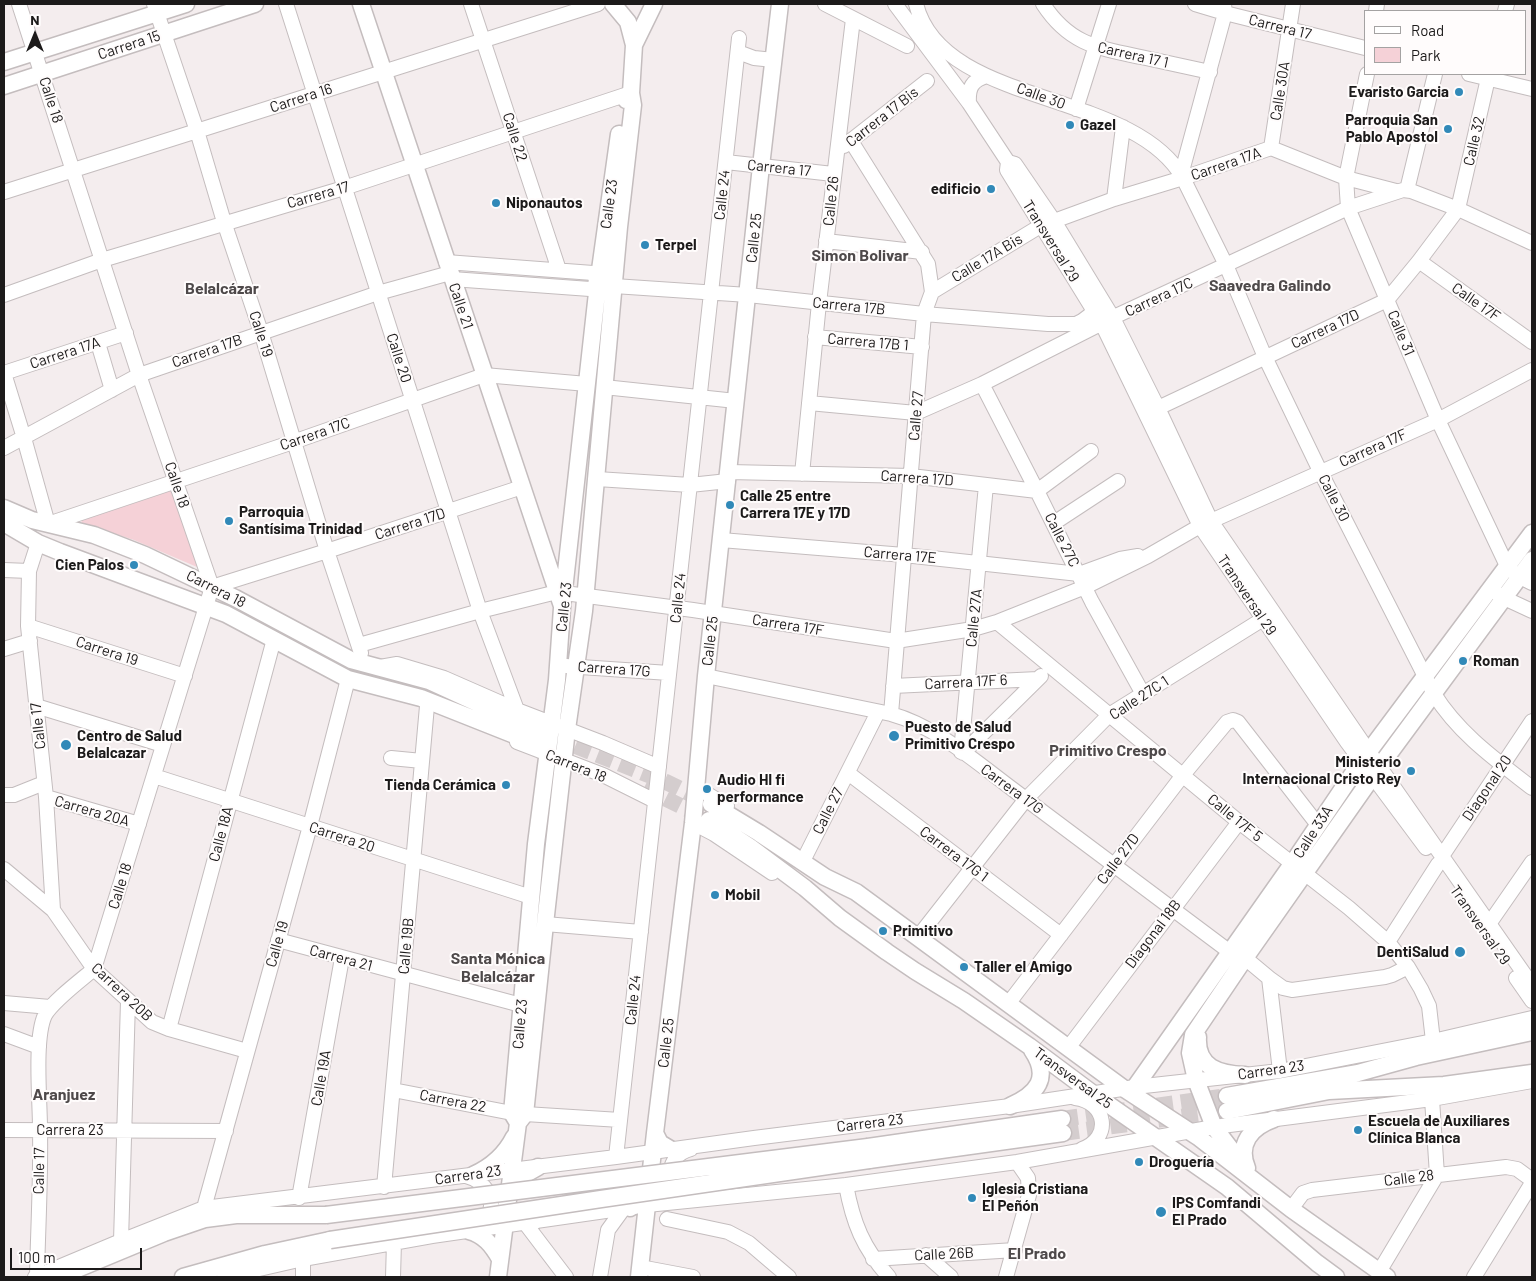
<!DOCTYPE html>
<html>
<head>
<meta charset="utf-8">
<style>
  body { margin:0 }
  #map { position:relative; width:1536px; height:1281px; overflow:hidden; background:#f4edee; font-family:Barlow,sans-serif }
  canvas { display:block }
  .frame { position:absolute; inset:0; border:5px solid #1c1a1a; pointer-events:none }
  .legend { position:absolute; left:1364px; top:10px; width:162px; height:65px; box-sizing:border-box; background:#fffcfc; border:1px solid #a4a2a2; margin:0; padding:6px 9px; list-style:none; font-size:15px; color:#1c1a1a }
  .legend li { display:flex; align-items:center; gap:10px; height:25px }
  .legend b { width:25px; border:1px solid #a4a2a2 }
  .north { position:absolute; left:10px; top:10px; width:50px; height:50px; -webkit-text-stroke:4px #fffcfc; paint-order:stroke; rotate:0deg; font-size:14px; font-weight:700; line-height:20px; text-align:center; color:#1c1a1a }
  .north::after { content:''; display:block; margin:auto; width:18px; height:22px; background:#1c1a1a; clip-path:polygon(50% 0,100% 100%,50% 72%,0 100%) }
  .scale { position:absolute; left:10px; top:1248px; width:132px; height:22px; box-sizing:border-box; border:2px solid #1c1a1a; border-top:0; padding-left:6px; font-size:15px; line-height:18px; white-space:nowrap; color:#1c1a1a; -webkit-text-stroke:4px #fffcfc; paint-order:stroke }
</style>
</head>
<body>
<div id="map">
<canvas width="1536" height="1281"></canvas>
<div class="frame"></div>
<ul class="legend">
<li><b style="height:6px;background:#fff"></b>Road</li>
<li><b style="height:14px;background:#f5d1d7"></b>Park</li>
</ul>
<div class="north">N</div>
<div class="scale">100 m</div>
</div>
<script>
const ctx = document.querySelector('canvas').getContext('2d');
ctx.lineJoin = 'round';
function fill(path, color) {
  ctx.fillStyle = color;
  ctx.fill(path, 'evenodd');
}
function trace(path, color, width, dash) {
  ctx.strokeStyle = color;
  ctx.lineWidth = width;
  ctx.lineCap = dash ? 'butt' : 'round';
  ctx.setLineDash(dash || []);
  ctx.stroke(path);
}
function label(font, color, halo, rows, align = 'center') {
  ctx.font = font + ' Barlow,sans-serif';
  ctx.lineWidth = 4;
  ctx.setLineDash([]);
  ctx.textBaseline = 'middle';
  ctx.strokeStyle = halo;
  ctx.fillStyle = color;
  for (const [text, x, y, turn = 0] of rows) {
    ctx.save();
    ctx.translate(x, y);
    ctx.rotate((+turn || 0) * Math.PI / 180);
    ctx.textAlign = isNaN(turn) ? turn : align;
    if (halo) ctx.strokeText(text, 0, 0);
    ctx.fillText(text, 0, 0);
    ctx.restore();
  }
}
const green = new Path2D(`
  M172 485 197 567 134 540 82 523 80 516Z`);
const majorTunnel = new Path2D(`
  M553 737 666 782 707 802
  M644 788 705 818
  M1062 1119 1227 1096
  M1063 1133 1222 1111`);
const minor = new Path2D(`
  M19 4 139 375 212 587 94 969C81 980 53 1001 45 1015 34 1038 40 1101 40 1128 41 1178 38 1227 37 1276
  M154 4 197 131 224 222 261 332 327 551 361 653
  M286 4 480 611 517 710
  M471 4 559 270
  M825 4 907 46
  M895 4 969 103 1008 162 1015 164 1054 221 1113 318 1158 408 1211 521 1365 746 1532 985
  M916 4C942 108 1132 88 1183 178L1226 265 1265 357 1320 471 1434 694C1459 734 1496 760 1532 788
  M1043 4C1069 44 1097 48 1141 57 1164 62 1187 67 1210 72
  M1195 4 1225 13 1365 48
  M1376 11 1377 4
  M1505 11 1507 4
  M738 52 754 58 774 60
  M1367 74 1346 178 1348 208 1438 420 1508 568 1520 577 1532 583
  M1469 74 1532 89
  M969 103C968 88 972 80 987 76
  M1076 109 1109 4
  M851 141 928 264 932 292 924 314 891 714
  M844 146 927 81
  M1271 148 1293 4
  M726 162 833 174
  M1008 162 1007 170 1102 324 1200 526 1347 742 1426 848
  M1181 175 1225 13 1224 4
  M1407 190 1435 74
  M4 192 598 4
  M1114 199 1123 127
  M1054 221 1114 199 1183 178 1271 148 1346 178 1396 191
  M826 241 922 252
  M1419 261 1532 342
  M446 262 593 273 598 284
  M452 279 590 289 598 284 614 286 748 295 924 314 1048 324H1076L1082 321 1090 315 1097 302
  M932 292 1042 225
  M4 295 102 260 344 188 631 93
  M815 337 922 347
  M98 343 112 390
  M4 373 24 438 48 524 293 442 484 375 587 384
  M4 373 126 333
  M982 384 1037 491 1092 602 1143 694
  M604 387 736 401
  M809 403 916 413 982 384 1118 315 1348 208 1403 190 1411 191 1458 209 1532 243
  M1158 408 1387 300 1419 261 1458 209 1489 74
  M4 448 139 375 378 293 450 273
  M729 472 911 476 1037 491 1091 451
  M802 474 819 303 853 19
  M597 479 690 485 728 481
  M1211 521 1438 420 1532 370
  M1054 523 1118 481
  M721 540 904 555 1079 574 1120 559 1138 556
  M38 543 29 571 28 626 46 797 53 910
  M4 570 29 571
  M212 587 327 551 522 487
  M1491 589 1504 598 1532 611
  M997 622 1239 822 1349 908 1388 942 1408 967 1421 989 1429 1006 1433 1041
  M28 626 185 676
  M359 645 480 611 557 592 693 610 896 641 973 629 997 622 1085 587 1148 556 1200 526
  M4 649 30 641
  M566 666 669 673
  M380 667 397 664 444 678 517 710 603 743 659 767
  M706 676 891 714C935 726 975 761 1011 788 1084 842 1157 897 1230 952
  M893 686 1038 679
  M36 706 163 745
  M517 742 603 775 655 801
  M540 751 544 720
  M961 752 986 485
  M963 753 1041 676
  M391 758 422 761
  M848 773 1061 935
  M154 776 531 897
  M696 787 727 806
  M4 795H14L44 783
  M46 797 139 824
  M693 823 714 834 772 873
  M1442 856 1532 721
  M805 857 878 712
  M4 869 53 910 94 969 152 1022 169 1029 247 1051
  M545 924 641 932
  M1489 924 1532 862
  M918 937 1026 799 1109 715 1263 619
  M278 940 521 1005
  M1388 942 1438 864
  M1245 958 1269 978 1280 1071
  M1269 978 1283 988 1292 990 1385 977 1392 975 1408 967
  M1516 978 1532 1001
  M4 1003 50 1007
  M1008 1004 1183 775 1227 722 1233 720 1238 722 1318 825
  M169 1029 274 639
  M4 1034 39 1047
  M1068 1048 1239 822
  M393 1090 512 1113
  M1075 1098C1107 1102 1112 1138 1082 1149
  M525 1114 620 1120
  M4 1130 226 1131
  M616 1157 739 38
  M466 1176C489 1182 500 1206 482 1224
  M671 1182C668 1166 675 1153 691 1149
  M846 1185C853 1223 863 1248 889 1277
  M384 1187 427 706
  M299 1198 342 958
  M204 1208 310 826 348 679
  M1291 1209 1303 1193 1312 1190 1506 1167 1517 1169 1532 1180
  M667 1219 728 1232 749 1243 789 1277
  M525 1223 566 1277
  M121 1241 128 1001
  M926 1255 951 1277
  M873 1259 1015 1250
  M640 1267 693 1277
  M1379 1272 1437 1175 1432 1099
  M35 1277 121 1241 204 1208 616 1157 754 1138 1010 1106 1135 1087 1280 1071 1433 1041 1532 1018
  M224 1277 303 1259 432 1236 647 1205 846 1185 1017 1162 1214 1127 1432 1099 1532 1081
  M303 1277V1259
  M393 1277 394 1242
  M600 1277 608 1230 624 1208
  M1006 1277 1029 1195 1028 1178 1017 1162
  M1474 1277 1532 1183`);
const major = new Path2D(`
  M361 4 562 606
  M613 4 628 22 634 45
  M4 62 186 4
  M4 86 255 4
  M626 100 631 93 634 45 654 4
  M4 508 32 520 94 535 145 555 235 598 351 660 429 681 534 729
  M4 523 38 543 60 552 226 614 348 679 421 698 532 742
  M711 804 759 833 825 877 856 892 1123 1088 1198 1137 1291 1209 1387 1277
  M709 820 750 847 805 888 840 918 887 952 915 971 964 1001 1029 1046 1092 1093 1227 1187 1317 1263 1336 1277
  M1198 1037C1196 1068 1220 1074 1245 1075
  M1135 1087 1292 864 1358 766 1532 533
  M1227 1096 1358 1073 1416 1057 1532 1032
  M1010 1106C1037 1094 1051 1078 1032 1050
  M1227 1111 1329 1091 1444 1085 1532 1073
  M518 1123 512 1113 536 844 557 680 562 608 598 284 619 134
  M655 1133 660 1143 670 1149
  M868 1147 1062 1119
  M869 1160 1063 1133
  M1240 1161 1214 1127 1196 1080 1190 1053 1193 1035 1245 958 1380 766 1532 560
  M1247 1168C1237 1144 1251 1127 1274 1119
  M473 1175C491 1167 505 1155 514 1137
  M509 1189 524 1175 538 1167
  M506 1206 516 1215 533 1222
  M630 1208 644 1199 648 1194
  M469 1231C484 1235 492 1245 500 1259
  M58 1277 164 1233 205 1219 236 1215H326
  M183 1277 265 1254 330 1240
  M498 1277 518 1123 525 1114 545 924 567 729 584 611 619 227 633 105 631 93
  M639 1277 655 1133 693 823 706 676 761 166 780 4`);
const majorBridge = new Path2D(`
  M326 1215 868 1147
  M330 1240 601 1199 869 1160`);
const markers = [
  [1459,92,5,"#3189b8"],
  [1070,125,5,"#3189b8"],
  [1448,129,5,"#3189b8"],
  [991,189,5,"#3189b8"],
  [496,203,5,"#3189b8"],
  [645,245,5,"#3189b8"],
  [730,505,5,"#3189b8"],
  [229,521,5,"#3189b8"],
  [134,565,5,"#3189b8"],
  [1463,661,5,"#3189b8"],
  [894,736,6,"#3189b8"],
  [66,745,6,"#3189b8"],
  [1411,771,5,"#3189b8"],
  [506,785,5,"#3189b8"],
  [707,789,5,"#3189b8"],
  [715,895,5,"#3189b8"],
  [883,931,5,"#3189b8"],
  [1460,952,6,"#3189b8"],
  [964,967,5,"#3189b8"],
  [1358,1130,5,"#3189b8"],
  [1139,1162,5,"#3189b8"],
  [972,1198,5,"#3189b8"],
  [1161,1212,6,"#3189b8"]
];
const streetNames = [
  ["Carrera 17",1280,27,14],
  ["Carrera 15",129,45,-18],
  ["Carrera 17 1",1133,55,13],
  ["Calle 30A",1280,91,-81],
  ["Calle 30",1041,96,20],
  ["Carrera 16",301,98,-18],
  ["Calle 18",51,100,72],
  ["Carrera 17 Bis",882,117,-38],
  ["Calle 22",515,137,72],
  ["Calle 32",1474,141,-77],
  ["Carrera 17A",1226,164,-19],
  ["Carrera 17",779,168,6],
  ["Carrera 17",318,195,-16],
  ["Calle 24",722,195,-84],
  ["Calle 26",831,201,-84],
  ["Calle 23",609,204,-82],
  ["Calle 25",754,238,-84],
  ["Transversal 29",1051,241,58],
  ["Calle 17A Bis",987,258,-31],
  ["Carrera 17C",1159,297,-25],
  ["Calle 17F",1476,302,35],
  ["Calle 21",461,306,71],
  ["Carrera 17B",849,306,6],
  ["Carrera 17D",1325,329,-25],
  ["Calle 31",1401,333,67],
  ["Calle 19",261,334,72],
  ["Carrera 17B 1",868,342,5],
  ["Carrera 17B",207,351,-19],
  ["Carrera 17A",65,353,-18],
  ["Calle 20",399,358,72],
  ["Calle 27",916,416,-85],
  ["Carrera 17C",315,434,-19],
  ["Carrera 17F",1373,448,-24],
  ["Carrera 17D",917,478,4],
  ["Calle 18",177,485,71],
  ["Calle 30",1334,498,63],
  ["Carrera 17D",410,524,-18],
  ["Calle 27C",1062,540,63],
  ["Carrera 17E",900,555,5],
  ["Carrera 18",216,589,27],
  ["Transversal 29",1247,595,56],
  ["Calle 24",678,598,-84],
  ["Calle 23",564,607,-84],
  ["Calle 27A",974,618,-84],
  ["Carrera 17F",788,625,9],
  ["Calle 25",710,641,-83],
  ["Carrera 19",107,651,18],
  ["Carrera 17G",614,669,4],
  ["Carrera 17F 6",966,682,-3],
  ["Calle 27C 1",1139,698,-33],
  ["Calle 17",38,726,-96],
  ["Carrera 18",576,766,22],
  ["Diagonal 20",1487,788,-56],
  ["Carrera 17G",1012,789,36],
  ["Carrera 20A",92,811,16],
  ["Calle 27",828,811,-63],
  ["Calle 17F 5",1235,818,39],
  ["Calle 33A",1313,832,-57],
  ["Calle 18A",221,834,-75],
  ["Carrera 20",342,837,18],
  ["Carrera 17G 1",954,854,37],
  ["Calle 27D",1118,859,-53],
  ["Calle 18",120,886,-73],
  ["Transversal 29",1480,925,55],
  ["Diagonal 18B",1153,934,-53],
  ["Calle 19",277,944,-74],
  ["Calle 19B",406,946,-85],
  ["Carrera 21",341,958,15],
  ["Carrera 20B",122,992,43],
  ["Calle 24",633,1000,-84],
  ["Calle 23",520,1024,-85],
  ["Calle 25",666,1043,-83],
  ["Carrera 23",1271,1070,-8],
  ["Calle 19A",321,1078,-80],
  ["Transversal 25",1073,1078,36],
  ["Carrera 22",453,1101,11],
  ["Carrera 23",870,1123,-7],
  ["Carrera 23",70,1130],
  ["Calle 17",39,1171,-89],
  ["Carrera 23",468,1175,-8],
  ["Calle 28",1409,1178,-7],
  ["Calle 26B",944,1254,-3]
];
const poiNames = [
  ["Evaristo Garcia",1449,92,"right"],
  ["Parroquia San",1438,120,"right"],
  ["Pablo Apostol",1438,137,"right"],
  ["Gazel",1080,125],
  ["edificio",981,189,"right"],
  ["Niponautos",506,203],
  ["Terpel",655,245],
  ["Calle 25 entre",740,496],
  ["Carrera 17E y 17D",740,513],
  ["Parroquia",239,512],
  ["Santísima Trinidad",239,529],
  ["Cien Palos",124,565,"right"],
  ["Roman",1473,661],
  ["Puesto de Salud",905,727],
  ["Primitivo Crespo",905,744],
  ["Centro de Salud",77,736],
  ["Belalcazar",77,753],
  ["Ministerio",1401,762,"right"],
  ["Internacional Cristo Rey",1401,779,"right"],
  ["Audio HI fi",717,780],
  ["performance",717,797],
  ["Tienda Cerámica",496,785,"right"],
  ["Mobil",725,895],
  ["Primitivo",893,931],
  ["DentiSalud",1449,952,"right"],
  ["Taller el Amigo",974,967],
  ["Escuela de Auxiliares",1368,1121],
  ["Clínica Blanca",1368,1138],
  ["Droguería",1149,1162],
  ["Iglesia Cristiana",982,1189],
  ["El Peñón",982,1206],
  ["IPS Comfandi",1172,1203],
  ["El Prado",1172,1220]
];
const neighbourhoodNames = [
  ["Simon Bolivar",860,256],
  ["Saavedra Galindo",1270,286],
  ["Belalcázar",222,289],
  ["Primitivo Crespo",1108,751],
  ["Santa Mónica",498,959],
  ["Belalcázar",498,977],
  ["Aranjuez",64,1095],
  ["El Prado",1037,1254]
];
fill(green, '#f5d1d7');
trace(majorTunnel, '#d4cdce', 16, [16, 8]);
trace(minor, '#c4bdbe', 16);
trace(major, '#c4bdbe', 19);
trace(minor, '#fff', 14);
trace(major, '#fff', 16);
trace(majorBridge, '#c4bdbe', 19, []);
trace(majorBridge, '#fff', 16);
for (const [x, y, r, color] of markers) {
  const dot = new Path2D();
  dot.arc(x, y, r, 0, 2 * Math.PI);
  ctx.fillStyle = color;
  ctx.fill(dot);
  trace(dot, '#fffcfc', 2);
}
label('15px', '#1c1a1a', '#fffcfc', streetNames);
label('bold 15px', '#1c1a1a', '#fffcfc', poiNames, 'left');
label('bold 16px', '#4e494a', '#fffcfc', neighbourhoodNames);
</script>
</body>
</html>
